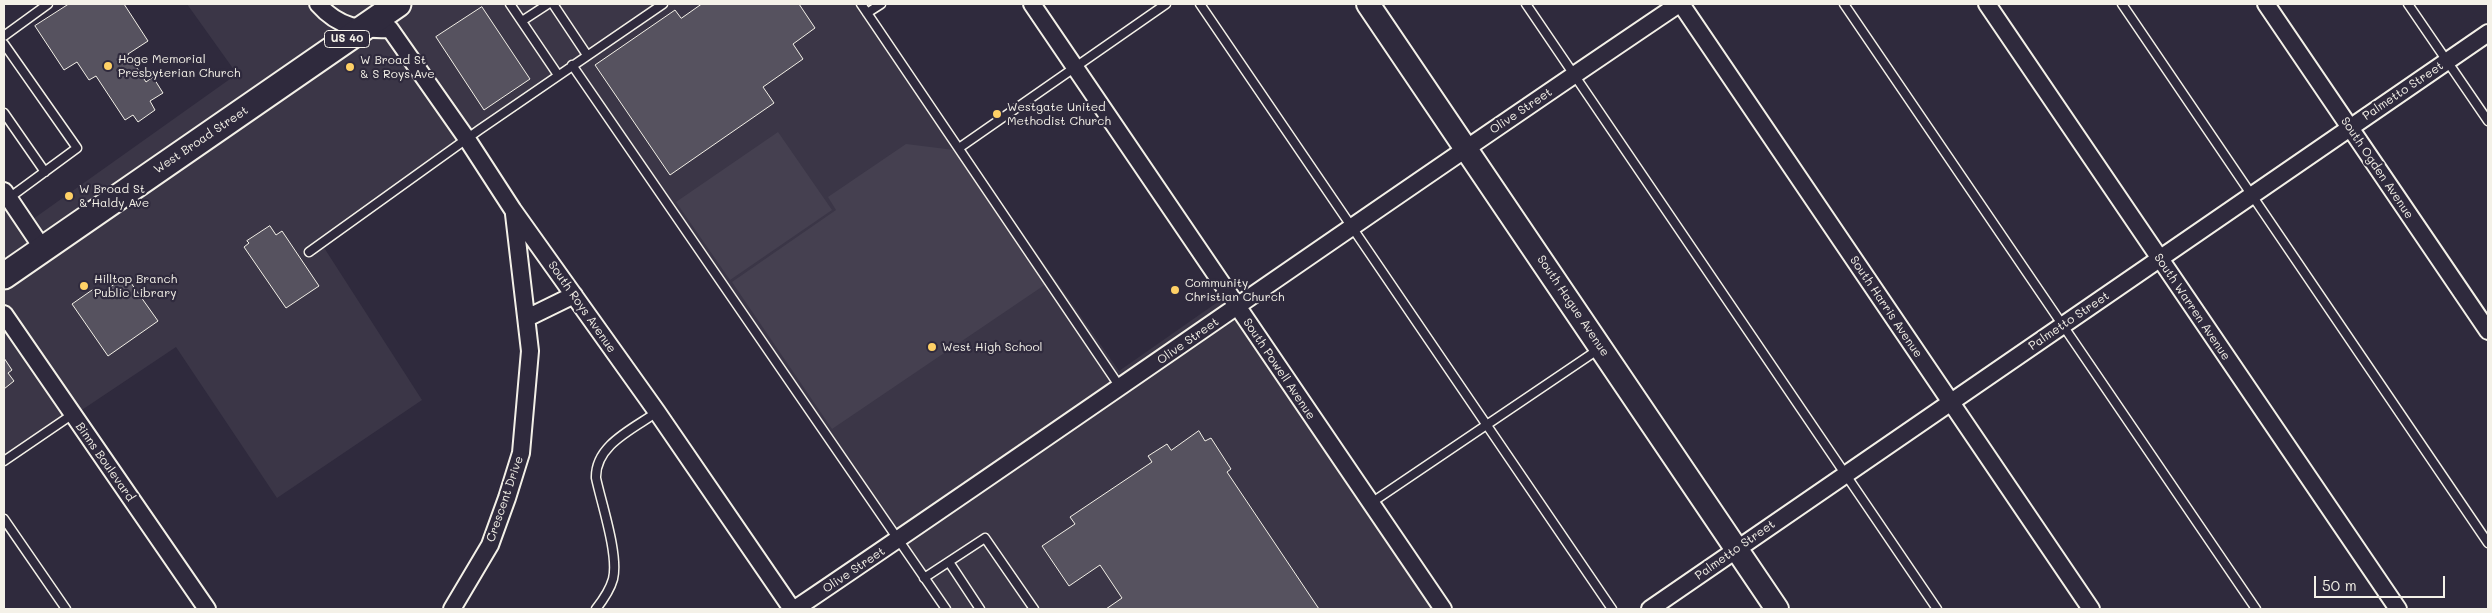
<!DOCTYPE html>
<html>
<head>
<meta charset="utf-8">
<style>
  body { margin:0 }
  #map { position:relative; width:2492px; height:613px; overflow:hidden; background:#2f2a3d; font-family:Mali,sans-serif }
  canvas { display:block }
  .frame { position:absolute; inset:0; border:5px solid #f4f1e8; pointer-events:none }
  .scale { position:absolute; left:2314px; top:576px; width:131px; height:22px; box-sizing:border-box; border:2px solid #f4f1e8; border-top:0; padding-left:6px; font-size:15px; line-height:18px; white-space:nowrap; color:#f4f1e8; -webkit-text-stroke:4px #2f2a3d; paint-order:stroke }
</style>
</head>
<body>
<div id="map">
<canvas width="2492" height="613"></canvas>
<div class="frame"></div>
<div class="scale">50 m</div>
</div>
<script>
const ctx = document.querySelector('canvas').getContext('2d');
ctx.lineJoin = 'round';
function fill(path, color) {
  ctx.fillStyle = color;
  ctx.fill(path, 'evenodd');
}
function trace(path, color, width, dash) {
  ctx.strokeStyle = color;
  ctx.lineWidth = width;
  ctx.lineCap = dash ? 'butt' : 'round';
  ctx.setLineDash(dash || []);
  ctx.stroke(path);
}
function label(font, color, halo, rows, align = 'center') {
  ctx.font = font + ' Mali,sans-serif';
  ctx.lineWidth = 4.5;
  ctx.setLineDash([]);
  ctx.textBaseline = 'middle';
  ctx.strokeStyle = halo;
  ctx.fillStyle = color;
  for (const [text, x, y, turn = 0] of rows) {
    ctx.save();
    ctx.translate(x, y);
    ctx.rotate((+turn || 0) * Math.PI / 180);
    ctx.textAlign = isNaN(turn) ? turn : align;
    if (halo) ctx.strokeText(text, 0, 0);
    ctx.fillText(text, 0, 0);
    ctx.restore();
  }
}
const built = new Path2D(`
  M187 4H866L1006 209 1119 371 1222 299 1433 609H939L575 68 321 243 422 400 277 498 176 347 4 462V207L19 229 237 74Z`);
const green = new Path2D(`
  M778 132 832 210 730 280 676 202Z
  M906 144 954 150 1046 284 832 429 732 282 836 210 828 197Z`);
const building = new Path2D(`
  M69 4H124L148 41 128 54 146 82 153 77 163 93 150 101 155 110 138 122 133 115 125 120 96 76 89 80 77 62 64 70 35 26Z
  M702 4H799L815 28 793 44 803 59 763 87 774 103 670 175 595 65 675 10 681 18Z
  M482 7 530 79 484 110 436 37Z
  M270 226 276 235 282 231 319 286 286 308 244 247 249 243 247 241Z
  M126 276 158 321 108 356 72 304 95 288 99 295Z
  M4 358 12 370 8 373 14 381 4 389Z
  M1199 431 1205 441 1211 438 1231 469 1227 472 1319 609H1106L1122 598 1100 565 1069 586 1042 546 1075 524 1070 517 1152 462 1148 456 1167 444 1171 450Z`);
const service = new Path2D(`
  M510 4 558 75
  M553 4 587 55
  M861 4 1120 387
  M1200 4 1612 609
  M1526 4 1937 609
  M1844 4 2256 609
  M2122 4 2488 543
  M2408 4 2488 121
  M867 13 881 4
  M522 21 548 4
  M4 36 48 4
  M4 44 77 148 9 198
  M572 65 946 609
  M4 113 45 172
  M959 148 1166 4
  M309 252 479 130 663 4
  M4 461 73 414
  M1371 503 1599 349
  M4 519 66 609
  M949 562 980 609
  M924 578 985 538 1034 609
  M596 609C603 600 610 590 613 579 619 555 601 502 596 478 595 445 633 429 657 412`);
const minor = new Path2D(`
  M318 4C339 28 360 30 390 29L467 139 513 210 657 412 792 609
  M1032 4 1443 609
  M1681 4 2091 609
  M1987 4 2398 609
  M2266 4 2488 331
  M4 191 43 249
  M4 314 207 609
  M527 318 574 295
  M452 609 490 545 507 498 521 453 530 351 514 214
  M795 609C1091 409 1383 203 1679 4
  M1650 609 2488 33`);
const secondary = new Path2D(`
  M1368 4 1777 609`);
const primary = new Path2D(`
  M4 276 398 4`);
const markers = [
  [108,66,5,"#ffd166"],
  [350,67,5,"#ffd166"],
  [997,114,5,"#ffd166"],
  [69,196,5,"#ffd166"],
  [84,286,5,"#ffd166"],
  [1175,290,5,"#ffd166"],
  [932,347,5,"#ffd166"]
];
const shields = [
  [347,39,45]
];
const shieldNames = [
  ["US 40",347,39]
];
const poiNames = [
  ["Hoge Memorial",118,59],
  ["Presbyterian Church",118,73],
  ["W Broad St",360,60],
  ["& S Roys Ave",360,74],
  ["Westgate United",1007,107],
  ["Methodist Church",1007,121],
  ["W Broad St",79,189],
  ["& Haldy Ave",79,203],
  ["Hilltop Branch",94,279],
  ["Public Library",94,293],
  ["Community",1185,283],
  ["Christian Church",1185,297],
  ["West High School",942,347]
];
const streetNames = [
  ["Palmetto Street",2403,91,-34],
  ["Olive Street",1521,111,-34],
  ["West Broad Street",201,140,-34],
  ["South Ogden Avenue",2377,168,56],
  ["South Hague Avenue",1573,306,56],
  ["South Roys Avenue",582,307,55],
  ["South Harris Avenue",1886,307,56],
  ["South Warren Avenue",2192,307,56],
  ["Palmetto Street",2069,321,-34],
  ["Olive Street",1188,341,-35],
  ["South Powell Avenue",1279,369,56],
  ["Binns Boulevard",105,462,55],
  ["Crescent Drive",505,499,-71],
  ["Palmetto Street",1735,550,-35],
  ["Olive Street",854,570,-34]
];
fill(built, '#3b3647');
fill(green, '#454050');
fill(building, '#56525f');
trace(building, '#f4f1e8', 1);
trace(service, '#f4f1e8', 11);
trace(minor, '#f4f1e8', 20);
trace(secondary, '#f4f1e8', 26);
trace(primary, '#f4f1e8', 29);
trace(service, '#2f2a3d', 8);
trace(minor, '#2f2a3d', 16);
trace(secondary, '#2f2a3d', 22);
trace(primary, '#2f2a3d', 25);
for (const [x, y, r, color] of markers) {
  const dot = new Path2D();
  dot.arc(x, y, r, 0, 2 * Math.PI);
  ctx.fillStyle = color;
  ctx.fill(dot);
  trace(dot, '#2f2a3d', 2);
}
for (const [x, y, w] of shields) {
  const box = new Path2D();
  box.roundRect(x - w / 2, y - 8.5, w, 17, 4);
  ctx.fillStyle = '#2f2a3d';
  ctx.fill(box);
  trace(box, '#f4f1e8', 1);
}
label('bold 11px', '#f4f1e8', null, shieldNames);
label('12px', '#f4f1e8', '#2f2a3d', poiNames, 'left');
label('12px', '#f4f1e8', '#2f2a3d', streetNames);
</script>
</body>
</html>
